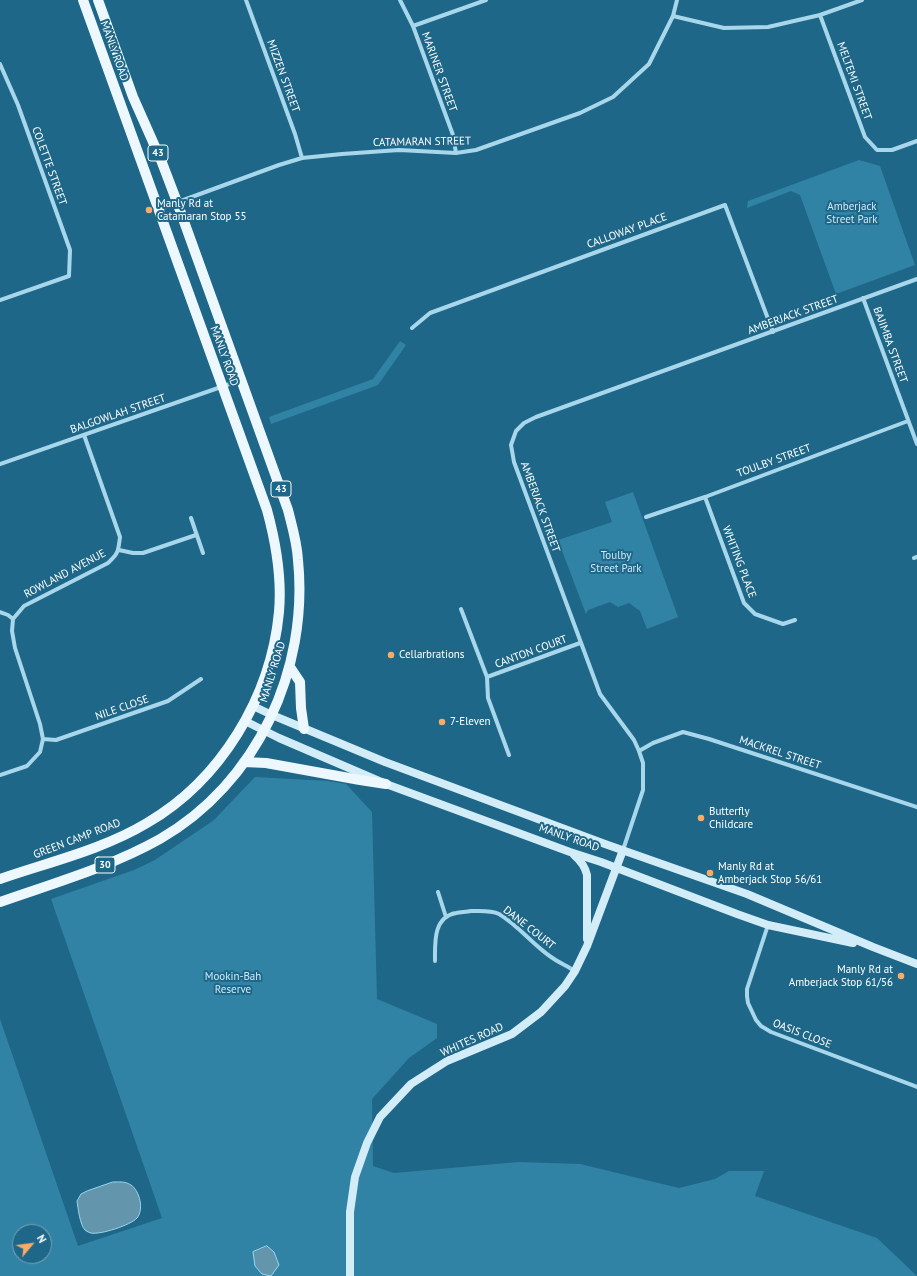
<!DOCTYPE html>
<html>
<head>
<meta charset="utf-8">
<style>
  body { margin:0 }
  #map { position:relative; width:917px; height:1276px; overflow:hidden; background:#1e6788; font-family:"PT Sans",sans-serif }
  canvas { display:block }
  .north { position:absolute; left:12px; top:1224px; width:40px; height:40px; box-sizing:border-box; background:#1e6788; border:1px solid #78a4b8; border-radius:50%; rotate:61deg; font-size:11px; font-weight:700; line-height:16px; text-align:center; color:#fff }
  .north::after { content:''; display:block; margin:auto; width:14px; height:18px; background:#faaa67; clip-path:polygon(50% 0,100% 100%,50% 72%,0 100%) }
</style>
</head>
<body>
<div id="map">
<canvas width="917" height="1276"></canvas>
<div class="north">N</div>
</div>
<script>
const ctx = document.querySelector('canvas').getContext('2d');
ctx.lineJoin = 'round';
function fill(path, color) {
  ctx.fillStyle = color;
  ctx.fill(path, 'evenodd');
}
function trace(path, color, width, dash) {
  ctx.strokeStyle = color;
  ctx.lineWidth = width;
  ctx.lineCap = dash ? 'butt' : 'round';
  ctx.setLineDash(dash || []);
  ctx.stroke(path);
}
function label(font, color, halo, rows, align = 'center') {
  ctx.font = font + ' "PT Sans",sans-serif';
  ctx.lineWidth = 4;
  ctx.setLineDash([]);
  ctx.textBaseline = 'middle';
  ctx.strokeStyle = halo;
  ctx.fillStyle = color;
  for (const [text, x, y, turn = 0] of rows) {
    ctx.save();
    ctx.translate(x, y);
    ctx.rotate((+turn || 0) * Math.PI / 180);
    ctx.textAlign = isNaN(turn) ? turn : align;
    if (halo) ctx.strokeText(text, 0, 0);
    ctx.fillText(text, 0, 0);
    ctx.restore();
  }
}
const green = new Path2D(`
  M859 160 880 166 915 265 836 294 800 195 791 191 747 208 748 201Z
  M400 341 406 345 378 385 271 424 269 417 373 379Z
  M633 492 678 617 647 629 640 611 629 603 618 607 610 602 588 610 586 614 558 540 612 522 605 502Z
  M255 777 328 781 346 784 372 812 377 999 437 1024V1038L409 1058 372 1099 373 1166 394 1173 519 1162 580 1164 679 1188 715 1179 729 1171H764L755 1196 877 1238 917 1276H0V1019L78 1246 162 1218 51 899 134 870 155 860 214 820ZM20 1232H44V1256H20Z`);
const water = new Path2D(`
  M113 1182C119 1182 125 1181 131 1185 140 1191 144 1210 137 1218 131 1225 100 1235 91 1233 90 1233 86 1231 85 1230 80 1225 78 1208 77 1201L81 1194 87 1191Z
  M267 1246 274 1252 279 1265 271 1276 262 1274 255 1266 253 1252Z`);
const street = new Path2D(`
  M246 0 295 134 302 158
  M400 0 413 26 453 135 456 153
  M820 15 865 137 877 150H892L917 141
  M673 16 724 28 768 27 820 15 862 0
  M413 26 486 0
  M0 64 18 105 70 250 69 276 0 300
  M159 209 279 165 302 158 342 154 399 150 456 153 476 150 580 113 613 97 649 64 673 16 677 0
  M863 298 917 444
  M412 328 430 313 725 205 773 332
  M0 464 241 380
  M705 497 744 603 755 614 783 624 795 620
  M646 517 705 497 908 421
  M191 518 203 553
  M119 550 133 553H143L196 535
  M914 558 917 557
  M461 609 487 677 488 698 509 755
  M0 612 8 615 13 619
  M487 677 580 643
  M43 739 56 740 168 701 201 679
  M639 751 653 743 683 732 709 739 917 807
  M0 775 27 766 40 752 43 739 40 724 15 648 12 631 13 619 24 606 108 563C119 553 118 551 120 537L84 435
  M623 850 643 790V763L639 751 634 740 600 694 514 462 511 445 516 431 524 423 536 417 917 279
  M438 892 446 917
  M768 925 747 989V996L748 1003 756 1020 761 1026 771 1032 917 1087
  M435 961C435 943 433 917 456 913 461 912 466 912 471 911 480 911 491 910 499 914 518 925 532 944 551 957 558 962 567 966 575 971`);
const secondary = new Path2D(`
  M253 706 272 715 385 762 605 844 747 894 873 947 917 964
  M245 721 279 738 386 784 570 852 601 862 737 914 768 925 853 943
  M574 855C581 861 585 866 587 875V939
  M350 1276V1212L355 1177 367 1143 380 1117 411 1084 447 1061 512 1034 541 1012 565 986 575 971 587 946 623 850`);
const primary = new Path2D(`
  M290 667 300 682 301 708 304 729
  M244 762 266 763 360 780 386 784
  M0 879C49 862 102 850 147 823 221 780 271 697 279 612 282 578 276 543 267 510L83 0
  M0 902C54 883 110 867 160 839 257 783 309 670 298 560 297 542 292 526 288 510L177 202 161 160 133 97 98 0`);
const markers = [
  [149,210,4,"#faaa67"],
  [391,655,4,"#faaa67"],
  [442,722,4,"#faaa67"],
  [701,818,4,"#faaa67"],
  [710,873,4,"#faaa67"],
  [901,976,4,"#faaa67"]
];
const shields = [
  [158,153,20],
  [281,489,20],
  [105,865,20]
];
const shieldNames = [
  ["43",158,153],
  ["43",281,489],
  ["30",105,865]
];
const streetNames = [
  ["MANLY ROAD",114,51,70],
  ["MARINER STREET",439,72,70],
  ["MIZZEN STREET",283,76,70],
  ["MELTEMI STREET",854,81,70],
  ["CATAMARAN STREET",422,142,-1],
  ["COLETTE STREET",49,166,70],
  ["CALLOWAY PLACE",627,231,-20],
  ["AMBERJACK STREET",793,315,-20],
  ["BAJIMBA STREET",890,345,70],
  ["MANLY ROAD",224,356,70],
  ["BALGOWLAH STREET",118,414,-19],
  ["TOULBY STREET",774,461,-20],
  ["AMBERJACK STREET",540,507,70],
  ["WHITING PLACE",739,562,69],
  ["ROWLAND AVENUE",65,574,-28],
  ["CANTON COURT",531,652,-20],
  ["MANLY ROAD",273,672,-73],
  ["NILE CLOSE",122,708,-19],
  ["MACKREL STREET",780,753,18],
  ["MANLY ROAD",569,838,19],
  ["GREEN CAMP ROAD",77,839,-21],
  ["DANE COURT",529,928,38],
  ["OASIS CLOSE",802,1034,21],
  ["WHITES ROAD",472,1040,-24]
];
const poiNames = [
  ["Manly Rd at",157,204],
  ["Catamaran Stop 55",157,217],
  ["Cellarbrations",399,655],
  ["7-Eleven",450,722],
  ["Butterfly",709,812],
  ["Childcare",709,825],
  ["Manly Rd at",718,867],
  ["Amberjack Stop 56/61",718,880],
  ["Manly Rd at",893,970,"right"],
  ["Amberjack Stop 61/56",893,983,"right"]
];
const parkNames = [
  ["Amberjack",852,207],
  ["Street Park",852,220],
  ["Toulby",616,556],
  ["Street Park",616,569],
  ["Mookin-Bah",233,977],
  ["Reserve",233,990]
];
fill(green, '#3183a5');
fill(water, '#6395ac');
trace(water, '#9bd6ed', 1);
trace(street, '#a8d7eb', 4);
trace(secondary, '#d3edf8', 8);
trace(primary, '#ecf8fe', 10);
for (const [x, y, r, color] of markers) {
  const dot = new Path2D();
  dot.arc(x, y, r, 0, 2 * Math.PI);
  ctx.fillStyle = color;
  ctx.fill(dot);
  trace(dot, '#1e6788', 1.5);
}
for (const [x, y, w] of shields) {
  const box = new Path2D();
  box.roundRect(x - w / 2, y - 8, w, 16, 3);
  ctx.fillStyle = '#1e6788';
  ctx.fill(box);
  trace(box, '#fff', 1);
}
label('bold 10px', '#fff', null, shieldNames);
label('11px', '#fff', '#1e6788', streetNames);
label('11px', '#fff', '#1e6788', poiNames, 'left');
label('11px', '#cdebf8', '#1e6788', parkNames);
</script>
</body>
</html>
